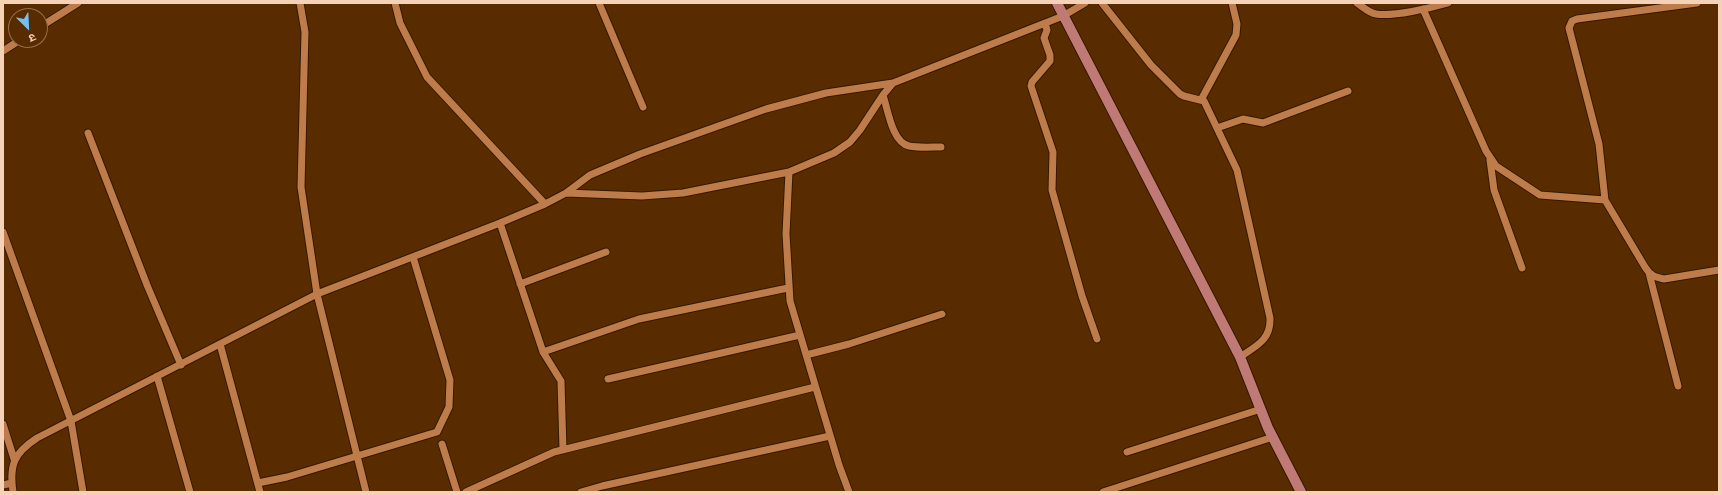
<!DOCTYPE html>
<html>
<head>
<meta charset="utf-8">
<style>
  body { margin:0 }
  #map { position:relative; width:1722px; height:495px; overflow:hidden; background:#592c00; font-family:"Public Sans","Noto Sans Devanagari",sans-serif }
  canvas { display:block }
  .frame { position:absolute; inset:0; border:4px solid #f5d1b8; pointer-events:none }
  .north { position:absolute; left:8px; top:8px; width:40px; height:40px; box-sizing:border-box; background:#592c00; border:1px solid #976e4a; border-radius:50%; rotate:156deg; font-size:11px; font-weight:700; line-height:16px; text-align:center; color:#f5d1b8 }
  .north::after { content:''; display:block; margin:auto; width:14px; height:18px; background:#70c1f4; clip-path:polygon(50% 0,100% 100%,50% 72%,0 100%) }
</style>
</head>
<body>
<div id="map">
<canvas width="1722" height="495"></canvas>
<div class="frame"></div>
<div class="north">उ</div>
</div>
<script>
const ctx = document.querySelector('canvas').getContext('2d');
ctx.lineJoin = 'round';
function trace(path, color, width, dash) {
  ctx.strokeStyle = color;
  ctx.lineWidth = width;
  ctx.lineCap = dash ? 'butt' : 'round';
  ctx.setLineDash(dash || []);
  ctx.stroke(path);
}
const minor = new Path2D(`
  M300 3 305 32 301 187 317 294 366 492
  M395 3 400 23 427 77 545 204
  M599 3 643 107
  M1102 3 1151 65 1180 94 1184 96 1204 101 1237 170 1270 318C1271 340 1256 346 1240 357
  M1357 3C1363 7 1369 13 1376 14 1393 17 1431 8 1448 3
  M1697 3 1577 19 1572 21 1569 28 1599 144 1605 200 1645 267C1650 275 1654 277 1664 279L1719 270
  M1423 9 1486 151 1496 166 1540 195 1605 200
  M1045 23 1047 30 1044 38 1050 55V61L1032 82 1031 86 1053 152 1052 190 1082 296 1097 339
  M40 27 78 3
  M3 51 20 40
  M883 95C888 110 892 142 909 146 919 148 931 147 941 147
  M1201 100 1236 35 1237 24 1232 3
  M1217 128 1243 119 1263 123 1348 91
  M88 133 147 285 181 365
  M1490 160 1494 190 1522 268
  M789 172 786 234 790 301 839 465 849 492
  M566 193 590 175 640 154 766 109 826 93 893 83
  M500 223 543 352 561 381 563 450
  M3 232 71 421 83 492
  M1649 273 1678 386
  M520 284 606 252
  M220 344 260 492
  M543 352 639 319 788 288
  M806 355 849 344 942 314
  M157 376 190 492
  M608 379 800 335
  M3 424 14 459
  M442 444 457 492
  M1127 452 1261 409
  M258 483 287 477 437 432 449 407 450 380 413 257
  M3 485 12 483
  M13 492C9 465 14 453 37 438L317 294 500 223 545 204 566 193 642 196 683 193 789 172 834 153 850 142 860 130 883 95 893 83 1063 16 1085 3
  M466 492 554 452 815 387
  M581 492 602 486 830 436
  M1103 492 1273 437`);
const major = new Path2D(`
  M1057 3 1240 357 1268 428 1301 492`);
trace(minor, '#361700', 9);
trace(major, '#361700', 12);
trace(minor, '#bd7c49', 7);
trace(major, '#c07a75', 10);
</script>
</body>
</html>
